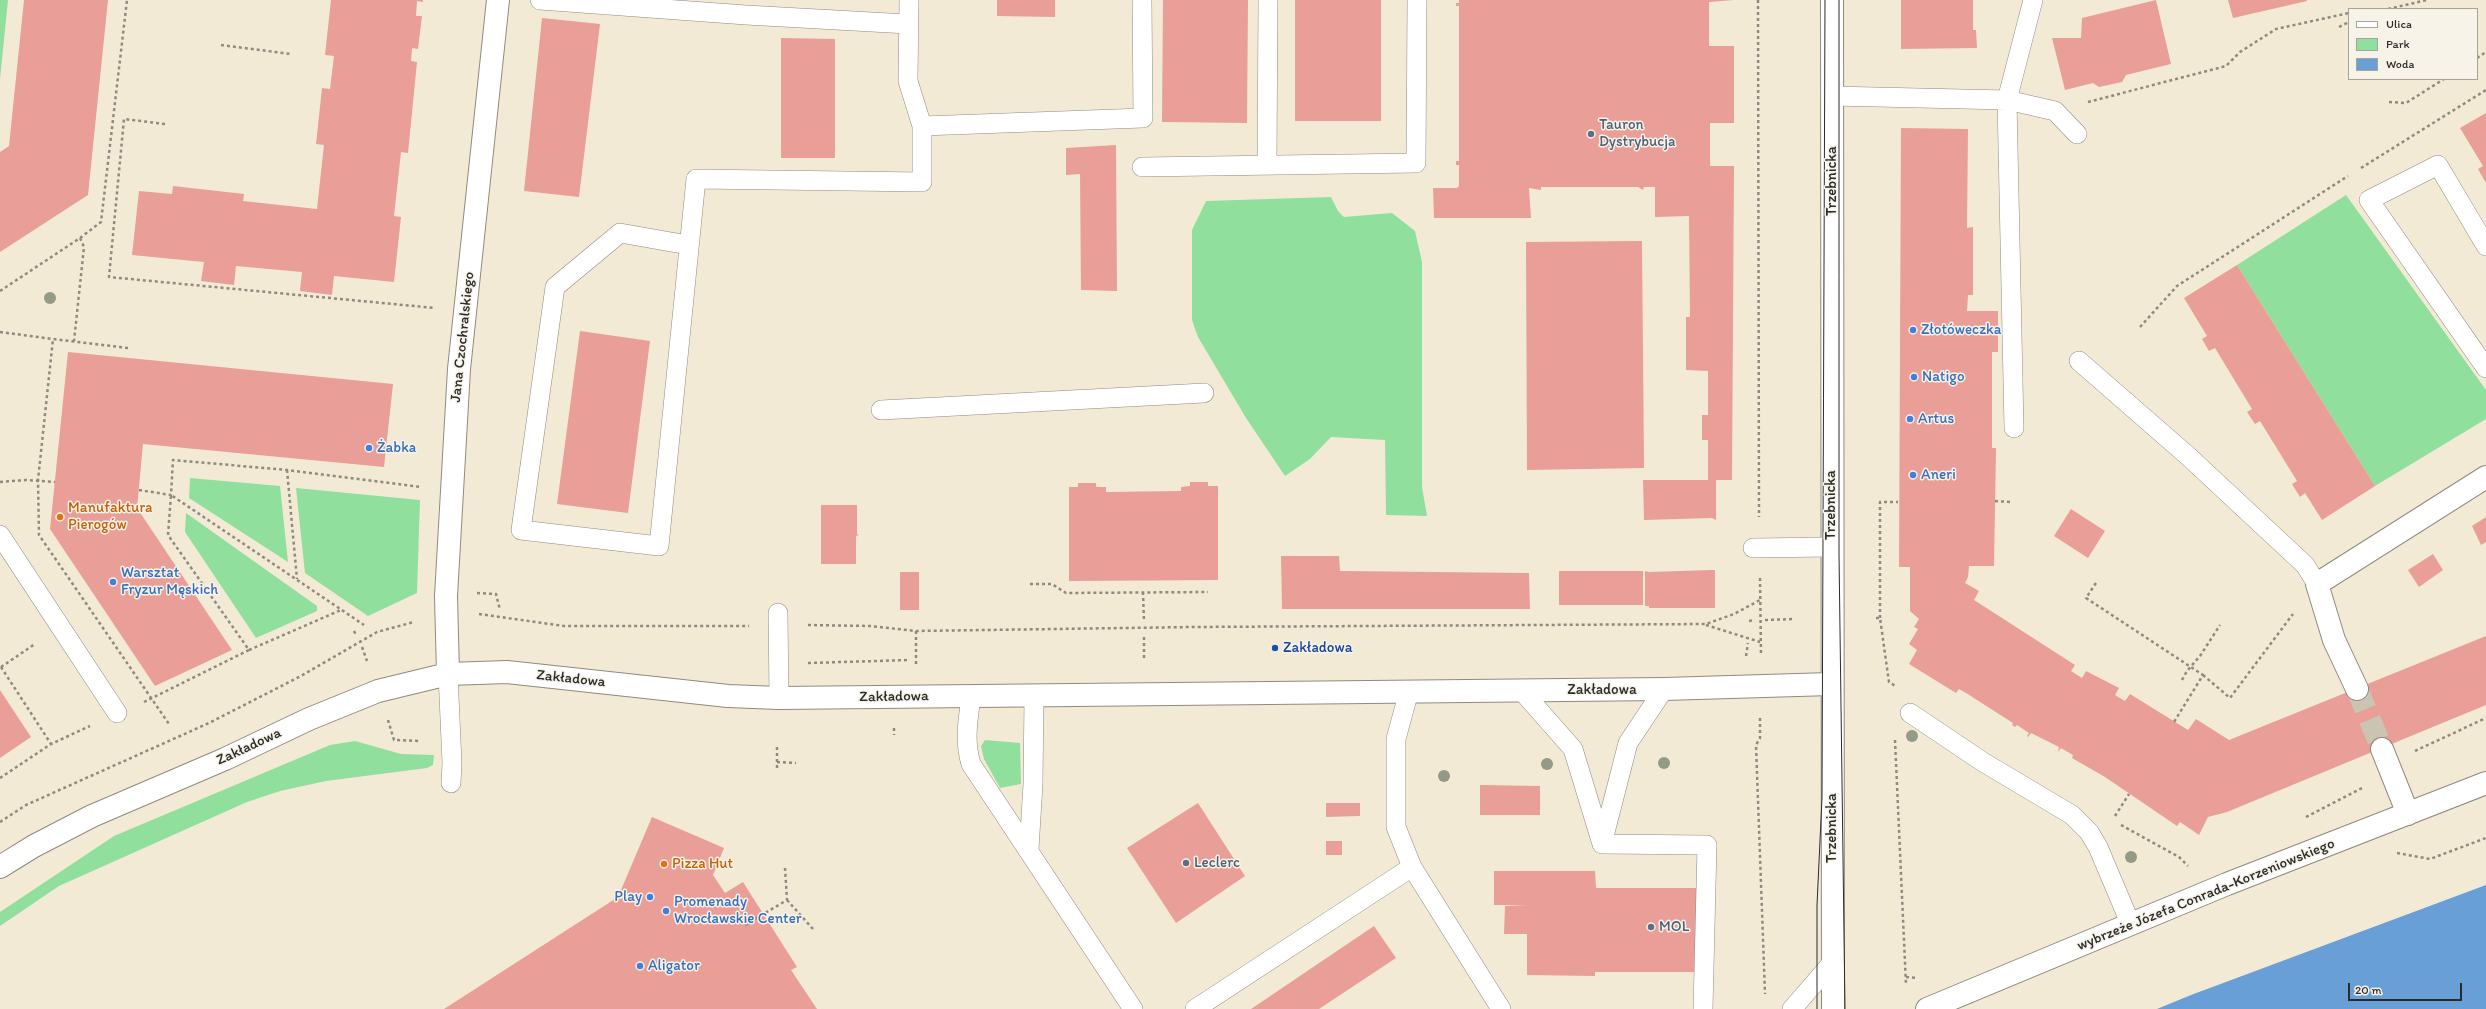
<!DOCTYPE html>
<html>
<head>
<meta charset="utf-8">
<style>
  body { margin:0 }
  #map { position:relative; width:2486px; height:1009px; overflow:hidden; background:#f3ead5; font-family:Itim,sans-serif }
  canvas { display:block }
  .legend { position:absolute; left:2348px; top:8px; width:130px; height:72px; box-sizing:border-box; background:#f7f3e8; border:1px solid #a5a39c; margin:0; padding:5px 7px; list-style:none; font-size:12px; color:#2b2b2b }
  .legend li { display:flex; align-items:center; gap:8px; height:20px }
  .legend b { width:20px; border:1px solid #a5a39c }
  .scale { position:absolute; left:2348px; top:983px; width:114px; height:18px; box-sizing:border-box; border:2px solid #2b2b2b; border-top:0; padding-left:5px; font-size:12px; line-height:14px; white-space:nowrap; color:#2b2b2b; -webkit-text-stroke:3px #f7f3e8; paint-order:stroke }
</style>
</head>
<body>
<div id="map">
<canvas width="2486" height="1009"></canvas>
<ul class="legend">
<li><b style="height:5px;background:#fff"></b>Ulica</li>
<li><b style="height:11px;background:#91df9c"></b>Park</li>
<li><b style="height:11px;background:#689fd6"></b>Woda</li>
</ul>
<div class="scale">20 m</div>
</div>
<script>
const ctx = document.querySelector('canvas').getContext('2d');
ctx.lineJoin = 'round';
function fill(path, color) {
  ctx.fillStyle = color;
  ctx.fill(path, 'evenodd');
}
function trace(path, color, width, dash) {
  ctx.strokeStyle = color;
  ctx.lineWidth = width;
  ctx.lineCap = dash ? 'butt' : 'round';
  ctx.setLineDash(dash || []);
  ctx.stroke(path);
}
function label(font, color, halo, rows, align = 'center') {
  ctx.font = font + ' Itim,sans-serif';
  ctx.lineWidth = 3;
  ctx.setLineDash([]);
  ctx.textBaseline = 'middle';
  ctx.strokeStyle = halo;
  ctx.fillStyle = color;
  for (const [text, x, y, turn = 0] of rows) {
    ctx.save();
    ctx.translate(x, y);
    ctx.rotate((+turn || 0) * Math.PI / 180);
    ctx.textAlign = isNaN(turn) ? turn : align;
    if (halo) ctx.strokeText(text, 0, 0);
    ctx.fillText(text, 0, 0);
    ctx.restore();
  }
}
const green = new Path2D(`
  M0 0H8L0 79Z
  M2346 195 2486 390V419L2375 486 2237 265Z
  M1331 197 1338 211 1344 217 1392 213 1415 231 1422 262V487L1427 516 1386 515 1385 440 1331 437 1310 459 1285 476 1246 418 1198 337 1192 320V230L1206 201Z
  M190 478 280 486 288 562 189 498Z
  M296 488 420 500 417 593 368 616 305 573Z
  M186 513 317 606V611L256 638 185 532Z
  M985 740 1020 743 1021 784 1000 788 984 759 981 746Z
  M355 741 401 754 434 755 433 765 427 768 326 781 280 791 247 802 59 886 0 926V912L114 836 330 745Z`);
const water = new Path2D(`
  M2486 885V1009H2157L2191 995Z`);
const building = new Path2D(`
  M24 0H108L88 195 0 252V152L9 146Z
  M331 0H423V2L417 1 416 16H422L418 49 412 48 411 61 417 62 408 153 401 152 394 216 401 217 394 282 334 276 332 295 300 291 302 272 236 266 234 285 201 281 204 262 132 255 139 191 172 194 173 186 244 194 243 201 317 209 324 145 316 144 322 88 330 89 334 56 325 55Z
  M997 0H1055V17L997 16Z
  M1163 0H1248L1247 123 1162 122Z
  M1295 0H1381V121H1295Z
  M1459 0H1734L1709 2V46H1734V123H1710V166H1734L1732 480H1716V520L1712 518 1644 520 1643 480H1708V440H1702V415H1708V371L1686 370V317H1690L1689 216 1655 217V187H1644L1643 190 1638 187H1541V190L1529 188 1531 218H1434L1433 188H1457L1459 186V165H1456V161H1459V6H1456V3H1459Z
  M1901 0H1973V30H1976L1977 48 1901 49Z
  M2156 0 2171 64 2126 75 2122 82 2099 87 2093 83 2065 90 2052 38H2081L2082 18Z
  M2228 0H2307V1L2233 18Z
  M542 18 600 24 579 197 524 191Z
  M781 38 835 39V158H781Z
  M2486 113V183L2478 169 2483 166 2460 128Z
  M1901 128 1968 129 1967 228 1973 227V295H1968L1967 311H1998V352H1992V448H1996L1994 566H1969L1968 577 1965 583 1979 591 1974 600 2075 665 2071 671 2082 678 2086 671 2119 688 2115 695 2125 701 2130 694 2188 730 2196 719 2229 740 2486 636V705L2227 812 2208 817 2199 835 2180 822 2177 826 2105 777 2072 758 2073 755 2061 748 2058 752 2059 747 2031 733 2028 737 2027 736 2029 733 2017 725 2015 727 2012 725 2013 723 1966 693 1959 689 1956 693 1909 664 1917 650 1909 644 1918 629 1914 627 1919 619 1910 611V567H1899Z
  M1116 145 1117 291 1081 290 1080 174 1066 175V148Z
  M1639 241H1642L1644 468 1527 470 1526 242Z
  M2237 265 2375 486 2322 520 2305 493 2300 497 2292 484 2297 481 2260 421 2255 424 2247 412 2252 409 2215 348 2209 351 2202 339 2207 336 2184 298Z
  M580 331 650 341 628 513 557 504Z
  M68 352 393 384 384 467 143 444 137 508 232 650 155 686 50 529Z
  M1190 482H1208V486H1218V580L1069 581V487H1078V483H1096V487H1106V492L1181 491V487L1190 486Z
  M821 505H857V534L859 535 856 536V564H821Z
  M2071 509 2105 531 2088 558 2054 536Z
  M2486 517V542L2481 545 2472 526Z
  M2433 554 2443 570 2419 587 2408 570Z
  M1281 556H1339L1340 571 1529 573 1530 609H1282Z
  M1712 570H1715V608H1649V606H1645V571L1649 572Z
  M1559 571H1643V605H1559Z
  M900 572H919V610H900Z
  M0 690 31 737 0 758Z
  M1480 785 1540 786V815H1480Z
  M1198 803 1245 876 1176 923 1127 848Z
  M1326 803H1360V816L1326 817Z
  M652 817 724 848 713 875 725 893 743 882 797 967 791 970 817 1009H444L618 897Z
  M1326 841H1342V855H1326Z
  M1494 871H1595L1596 888H1700L1699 972H1595V976L1527 975V934H1504L1505 906 1527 905H1494Z
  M1374 926 1396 958 1319 1009H1251Z`);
const minorTunnel = new Path2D(`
  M2357 689 2382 749`);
const path = new Path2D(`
  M1758 0 1759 517
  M2388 9 2427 0
  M2339 27 2349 22
  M221 45 291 54
  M2477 58 2486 52
  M2088 102 2226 66 2240 52 2276 29 2349 13
  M2389 102 2406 103 2444 79
  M165 124 124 119 109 277 435 308
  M2361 168 2486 90
  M80 238 101 222 127 0
  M0 291 80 238 84 247 74 341
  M2140 327 2177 286 2348 176
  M0 332 53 339
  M128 348 53 339 38 480 39 535 169 724
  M287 470 297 579
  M0 482 26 480 55 482
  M139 490 171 495 173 460 287 470 421 487
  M1995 501 2010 502
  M1760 578 1761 655
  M2096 583 2086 598 2203 675 2174 722
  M1030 584H1052L1066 593 1208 592
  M1143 592 1144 622
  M477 593 496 594 500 610
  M479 614 564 626H749
  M1876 618H1880L1889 682 1897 687
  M1880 618V502H1898
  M1765 620 1794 619
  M1749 621 1755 620
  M808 625 870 626 916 631 1193 627 1706 624 1734 614 1760 600
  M1706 625 1760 642
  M354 631 356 635
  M916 631V664
  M362 647 367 661
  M249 650 341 610
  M1746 656 1748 643
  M1144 658V635
  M808 663 910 660
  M1 667 35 644
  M1 667 51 744
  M2203 675 2230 698 2293 614
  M2182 680 2187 671 2200 656 2220 625
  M144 702 249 650 168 535 171 495 364 625
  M1760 718V738L1756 745 1765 994
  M388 720 394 740 420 741
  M894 728V735
  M1895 740 1906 985
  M777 747V768
  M2415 751 2486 718
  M777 762 796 763
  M0 778 51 744 90 726
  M2115 816 2129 794
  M2306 817 2364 787
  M0 822 26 805 209 723 301 676 377 632 414 622
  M2121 825 2179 857 2188 866
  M2397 853 2430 859 2486 838
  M787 900 813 929
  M745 925 787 900 785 868
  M1906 977 1917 978`);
const service = new Path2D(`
  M540 0 746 15 908 24
  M1832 96 2007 100 2055 111 2077 134
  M922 126 1143 118 1142 0
  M1267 165 1268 0
  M1142 167 1416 163 1417 0
  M688 245 620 233 555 287 521 530 659 546 696 179 922 182V126L908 81 909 0
  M2486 246 2438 165 2369 200 2486 368
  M2079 361 2188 456 2305 565 2317 584
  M881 410 1204 393
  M2014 428 2007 100 2033 0
  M0 535 117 713
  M1753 548 1831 547
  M778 613 779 698
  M448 674 452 763 451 783
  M1521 690 1573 749 1602 844
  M1409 691 1396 739V827L1412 867 1501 1009
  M971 697C968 720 964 741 971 764L1133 1009
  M1910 713 1983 762 2072 815 2089 832 2098 847 2131 925
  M1602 844 1707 845 1703 1009
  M1602 844 1628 743 1664 689
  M1029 850 1033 784 1034 697
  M1195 1009 1412 867
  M1792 1009 1832 963`);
const minor = new Path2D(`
  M448 674 446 596 459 369 498 0
  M2357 689 2334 640 2317 584 2486 477
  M2382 749 2408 814
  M0 867 34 846 92 816 225 759 309 719 378 691 448 674 507 672 728 696 779 698 1664 689 1831 684
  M1927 1009 2227 884 2486 783`);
const tertiary = new Path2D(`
  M1832 0 1833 1009`);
const tram = new Path2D(`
  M1839 0V554L1845 1009
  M1817 1009V905L1822 798 1825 0`);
const trees = [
  [50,298],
  [1912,736],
  [1664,763],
  [1547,764],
  [1444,776],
  [2131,857]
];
const markers = [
  [1591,134,4,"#5c6f8a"],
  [1913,330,4,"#3f7fe0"],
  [1914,377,4,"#3f7fe0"],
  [1910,419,4,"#3f7fe0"],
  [369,448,4,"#3f7fe0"],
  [1913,475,4,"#3f7fe0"],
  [60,517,4,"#e8710a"],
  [113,582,4,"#3f7fe0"],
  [1275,648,4,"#1a4fb4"],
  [1186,863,4,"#5c6f8a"],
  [664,864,4,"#e8710a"],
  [650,897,4,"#3f7fe0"],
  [666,911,4,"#3f7fe0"],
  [1651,927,4,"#5c6f8a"],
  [640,966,4,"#3f7fe0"]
];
const serviceNames = [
  ["Tauron",1599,125],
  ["Dystrybucja",1599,142],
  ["Leclerc",1194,863],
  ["MOL",1659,927]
];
const streetNames = [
  ["Trzebnicka",1832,181,-90],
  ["Jana Czochralskiego",463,337,-84],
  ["Trzebnicka",1831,505,-90],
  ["Zakładowa",571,679,6],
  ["Zakładowa",1602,690],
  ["Zakładowa",894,697,-1],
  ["Zakładowa",249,747,-25],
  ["Trzebnicka",1832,828,-90],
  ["wybrzeże Józefa Conrada-Korzeniowskiego",2206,895,-22]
];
const shopNames = [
  ["Złotóweczka",1921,330],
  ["Natigo",1922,377],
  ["Artus",1918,419],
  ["Żabka",377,448],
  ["Aneri",1921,475],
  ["Warsztat",121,573],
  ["Fryzur Męskich",121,590],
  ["Play",642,897,"right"],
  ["Promenady",674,902],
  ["Wrocławskie Center",674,919],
  ["Aligator",648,966]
];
const foodNames = [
  ["Manufaktura",68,508],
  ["Pierogów",68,525],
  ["Pizza Hut",672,864]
];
const transitNames = [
  ["Zakładowa",1283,648]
];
fill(green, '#91df9c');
fill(water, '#689fd6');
fill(building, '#e99e97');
trace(minorTunnel, '#cbc4b3', 22, [22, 11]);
trace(service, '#8f8a80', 20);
trace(minor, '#8f8a80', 24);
trace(tertiary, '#8f8a80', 24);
trace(path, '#8f8a80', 2.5, [3, 3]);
trace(service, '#fff', 19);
trace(minor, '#fff', 22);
trace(tertiary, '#fff', 22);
trace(tram, '#2b2b2b', 1);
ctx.fillStyle = '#939a87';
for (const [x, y] of trees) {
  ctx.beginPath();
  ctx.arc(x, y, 6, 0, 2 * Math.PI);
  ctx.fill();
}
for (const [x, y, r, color] of markers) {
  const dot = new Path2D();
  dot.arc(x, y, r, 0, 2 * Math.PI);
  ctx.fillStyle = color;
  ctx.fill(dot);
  trace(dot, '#f7f3e8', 1.5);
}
label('15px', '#4e5e75', '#f7f3e8', serviceNames, 'left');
label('15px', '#2b2b2b', '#f7f3e8', streetNames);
label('15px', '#366cbe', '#f7f3e8', shopNames, 'left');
label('15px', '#c56008', '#f7f3e8', foodNames, 'left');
label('15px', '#164399', '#f7f3e8', transitNames, 'left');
</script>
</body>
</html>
